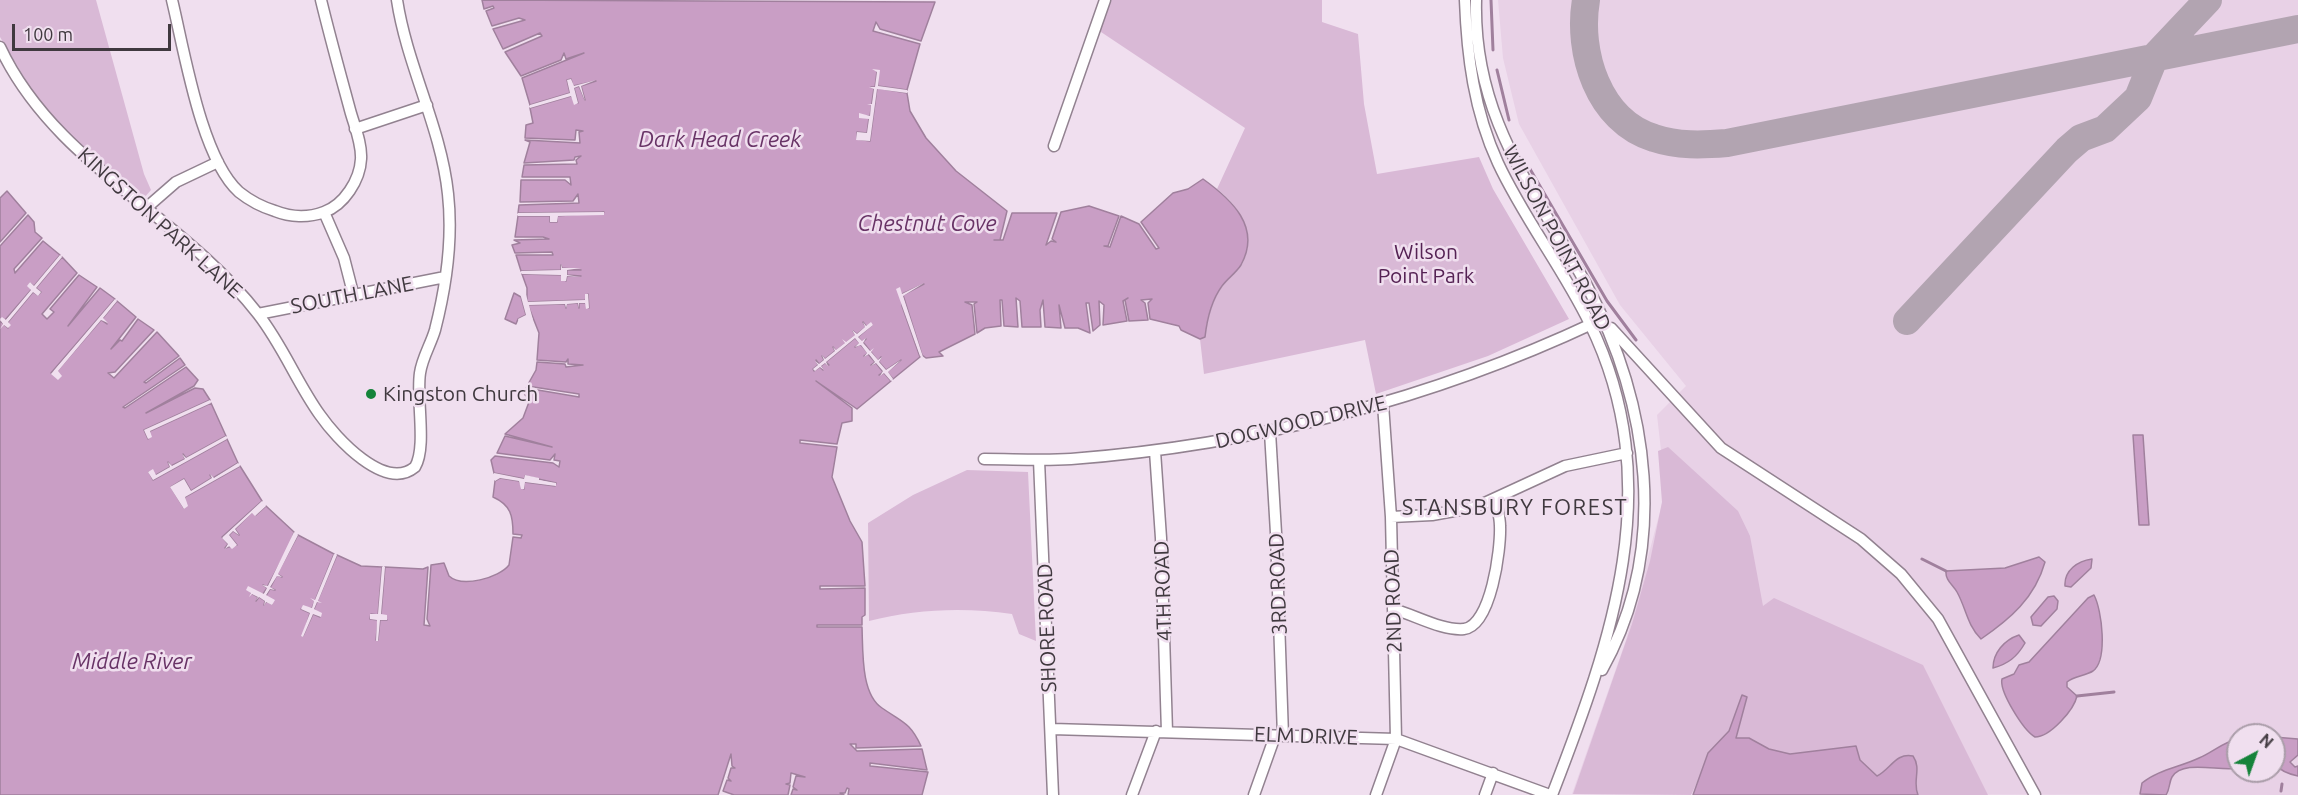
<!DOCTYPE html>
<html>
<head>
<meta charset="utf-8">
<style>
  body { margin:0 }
  #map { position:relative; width:2298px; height:795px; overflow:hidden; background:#f0dfef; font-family:Ubuntu,sans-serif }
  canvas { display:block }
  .north { position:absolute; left:2226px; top:723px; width:60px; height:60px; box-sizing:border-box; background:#f0dfef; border:2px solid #aa9da9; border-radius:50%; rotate:41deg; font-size:16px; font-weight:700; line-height:24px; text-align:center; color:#40393f }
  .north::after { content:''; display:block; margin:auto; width:21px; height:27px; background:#15833a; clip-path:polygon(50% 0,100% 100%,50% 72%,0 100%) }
  .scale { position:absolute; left:12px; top:24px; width:159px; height:27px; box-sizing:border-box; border:3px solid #40393f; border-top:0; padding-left:8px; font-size:18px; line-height:21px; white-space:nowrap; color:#40393f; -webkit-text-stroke:4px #f0dfef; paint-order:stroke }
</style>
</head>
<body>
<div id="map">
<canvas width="2298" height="795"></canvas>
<div class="north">N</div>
<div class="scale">100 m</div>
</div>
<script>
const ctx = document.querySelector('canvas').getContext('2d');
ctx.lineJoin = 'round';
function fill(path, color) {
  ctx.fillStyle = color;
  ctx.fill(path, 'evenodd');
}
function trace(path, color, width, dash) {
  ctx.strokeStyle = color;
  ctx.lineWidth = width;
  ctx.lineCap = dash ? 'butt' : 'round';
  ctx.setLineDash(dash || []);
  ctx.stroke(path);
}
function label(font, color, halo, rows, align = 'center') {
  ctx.font = font + ' Ubuntu,sans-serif';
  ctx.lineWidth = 5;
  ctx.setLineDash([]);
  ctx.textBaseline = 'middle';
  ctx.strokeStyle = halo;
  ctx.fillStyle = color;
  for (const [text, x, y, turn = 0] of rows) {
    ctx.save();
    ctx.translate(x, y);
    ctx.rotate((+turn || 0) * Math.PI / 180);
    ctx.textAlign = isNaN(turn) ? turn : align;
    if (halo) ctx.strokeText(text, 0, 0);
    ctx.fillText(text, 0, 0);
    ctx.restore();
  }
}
const built = new Path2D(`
  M1498 0H2298V795L1572 794 1626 640 1662 504 1663 468 1657 415 1686 386 1620 305 1519 124 1503 58ZM2238 735H2274V771H2238Z`);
const green = new Path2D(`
  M0 0H96L144 174 151 190 144 198 95 158 55 120 33 92 0 37Z
  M1105 0H1322V22L1358 34 1364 104 1377 174 1479 157 1493 189 1569 319 1488 356 1376 394 1365 340 1204 374 1200 339 1205 337C1207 322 1210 307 1218 293 1223 283 1232 277 1239 269 1259 241 1241 206 1217 189L1245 128 1095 28Z
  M1668 447 1738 511 1750 536 1763 606 1774 598 1923 665 1988 795H1870L1704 767 1691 795 1573 794 1632 624 1650 561 1662 502 1658 451Z
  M967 470 1028 472 1036 641 1019 634 1012 614C965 607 915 609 869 621L868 523 913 495Z`);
const water = new Path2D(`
  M482 0 935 2 921 41 880 29 876 22 873 31 920 44 907 90 878 86 877 71 875 87H871L874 88 870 116H864L869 118 867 133 857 132V139L870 141 877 88 907 93 910 111 926 138 956 171 1007 211 1000 240H994H1003L1012 213H1057L1046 245 1051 241 1056 242 1052 239 1061 212 1089 206 1119 216 1108 246H1104L1110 247 1121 216 1139 224 1156 249 1159 248 1141 222 1173 193 1188 189 1203 179C1231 199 1262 227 1241 265 1236 273 1228 278 1222 286 1211 301 1207 319 1205 337L1200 339 1181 330 1179 326 1150 319 1148 303 1152 299 1141 300 1145 303 1148 320 1129 321 1125 300 1128 298 1123 301 1127 321 1103 325 1104 305 1099 301 1100 325 1093 331 1089 303H1086L1090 333 1078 328H1065L1059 305 1061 328 1045 327 1043 300 1040 310 1041 327H1022L1020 301 1016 298 1018 327 1004 326 1002 300H1000L1001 326 985 328 977 333 974 304 977 302H965L972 305 975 334 939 352 943 356 926 358 922 355 903 295 924 284 902 294V306L920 357 893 379 887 372 901 360 886 370 879 362 881 357 878 361 863 342 866 339 862 342 858 337 872 325 866 326 863 322 866 327 857 334 853 331 856 335 836 351 833 347 835 351 825 359 822 356 824 360 819 364 816 360 818 365 813 369 814 371 820 367 823 370 821 366 825 363 829 365 826 362 855 338 860 343 855 347 860 344 868 353 864 356 868 354 875 362 871 365 876 363 883 372 879 375 884 373 891 381 857 409 816 381 852 408V421L842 423 837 444 800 440V443L837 447 832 477 850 521 862 542 865 586H820V589L865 588V615L862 617V625H817V627H862C863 653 861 694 882 708 902 722 910 722 921 746L856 748V744H850L857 751 922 749 927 770 870 763V766L928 772 922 795H848L849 789 847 788 845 793H840L844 795H791L793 789 797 790 793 787 796 776 805 777 791 773 790 783 786 784 790 785 788 795H734L723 791 727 780 731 781 728 778 731 768H735L732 766 731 754 718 795H0V321L8 328V322L33 292 38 295 41 292 36 288 62 257 77 273 42 314 47 319 54 312 50 309 79 275 97 287 68 326 100 288 115 299 51 373 57 371 101 320 107 324 102 319 117 301 136 317 111 349 120 340 122 341 138 319 154 330 115 372 108 373 114 378 157 332 179 356 144 382 146 383 180 358 185 365 123 407 125 408 186 367 198 380 194 386 146 413 195 388 203 389 210 400 144 430 148 439 150 431 211 403 226 436 186 458 183 454 185 459 171 466 168 462 170 467 156 475 149 472 153 480 227 439 238 463 213 478 210 475 212 478 191 491 184 479 171 487 184 508 185 497 240 466 262 501 222 537 228 544 225 548 237 545 229 535 233 531 239 535 235 529 252 512 256 515 266 506 294 532 291 543 267 587 263 585 267 588 263 594 251 593 258 597 256 601 259 597 265 601 264 605 266 601 272 604 266 596 270 589 275 590 270 588 277 575 282 577 277 574 298 535 334 554 312 608 301 609 310 613 303 636 313 614 320 617 314 609 337 555 361 566 382 567 378 615 371 614 370 619 378 620 376 640H378L380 620H387L381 615 385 567 423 569 428 567 424 625 430 626 427 619 431 565 444 563 449 576C462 588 499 578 509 565L513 537 521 538 522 535 513 534C513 516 511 505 493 497L495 481 500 478 519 481 524 489V482L555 486 556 483 525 476V479L494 473 491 460 495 456 553 463 559 467 560 461 554 460 555 454 550 460 497 453 505 436 552 447 505 434 523 418 529 402 524 393 526 388 579 397V394L527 386 536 370 537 362 565 364 566 367 583 365 568 364V359L566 362 537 360 539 333 528 305 565 304 566 308V304L578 303 579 308V303H585L589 308 588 294 585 300 527 302V288L522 274 562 275 566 281 567 276H581L567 275V270H581L562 268 561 265V270L521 271 516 255H553L552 252 515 253 512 245 520 243 514 240 549 239 543 237H515L518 216H550V222H557V216L604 212 518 213 519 205 579 203 578 194 573 201 520 202 521 180H565L571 185 570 177H522L524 165 577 164 576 160 581 156 575 157 574 160 524 163 530 142 525 140 580 143 579 132 583 131 576 130 575 140 525 138 526 125 533 123 530 108 571 96 578 103 574 88 579 86 585 100 581 86 596 81 573 86 571 79 567 80 570 93 530 105 522 78 584 53 566 59 564 53 561 60 521 76 505 52 542 36 540 33 503 49 493 29 525 20 519 18 492 26 486 11 494 8 493 6 484 9Z
  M7 191 26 213 0 242V198Z
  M28 215 34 222 35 232 42 238 14 269 15 273 43 241 60 255 34 286 30 283 31 290 5 320 0 319V246Z
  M514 293 521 297 526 315 518 319 516 324 505 319Z
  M2133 435H2143L2149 525H2139Z
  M2039 557 2045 562C2035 598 2010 619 1981 639 1967 625 1966 608 1957 592 1953 585 1945 580 1946 571L2005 568Z
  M2092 559 2091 568 2071 587 2065 586C2064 570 2078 561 2092 559Z
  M2094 595C2102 610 2108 660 2093 671 2085 676 2074 676 2067 682V687L2077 696C2074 710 2050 737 2035 737 2023 730 1999 691 2002 679L2014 674 2019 665 2029 662 2088 598Z
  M2054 596 2058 601 2057 609 2041 626 2033 625 2031 617 2048 597Z
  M2019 635 2025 643C2017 657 2008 664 1993 668 1993 653 2004 640 2019 635Z
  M1742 695 1747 697 1736 738H1749L1769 749 1790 754 1856 746 1860 760 1877 776C1890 770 1896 752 1913 756 1922 769 1912 781 1918 795H1693L1708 753 1729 731Z
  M2274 737 2298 739V755L2290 762 2295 767 2298 766V776C2271 770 2274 762 2274 737Z
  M2238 739V768C2221 772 2183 759 2172 777 2169 782 2170 789 2166 795L2140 794 2142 783C2158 770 2180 767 2199 758 2213 752 2223 742 2238 739Z`);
const pier = new Path2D(`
  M872 69 880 70 878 86 907 90V93L877 89 870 141 856 140 857 132 867 133 869 119 859 118V113L870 116 871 105 867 104H872L874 89 869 87H875L877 72Z
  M571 79 574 86 596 80 581 86 585 101 579 86 574 88 578 103 574 105 571 96 530 108V105L570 93 567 80Z
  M604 212V215L558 216 557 222H550V216H518V213Z
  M60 255 62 257 36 288 41 292 38 296 33 292 8 322 11 325 8 328 4 325 0 329 3 324 0 319 2 317 6 320 31 290 27 286 30 282 34 286Z
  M561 264 562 268H581L567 270V275L581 277 567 276 566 281H561V275L522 274 521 271 561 270Z
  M924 283 903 296 923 357 920 356 896 289 900 287 902 294Z
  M525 291 528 302 585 300V294H588L589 308 586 309 585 303H579V308L578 303 567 304 566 308 565 304 529 305 533 320 529 317 520 324 518 319 526 315 520 293Z
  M115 299 117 301 103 318 108 323 101 320 58 371 62 376 58 380 51 374Z
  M863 322 866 326 871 322 873 325 858 337 862 341 866 338 863 343 870 351 874 348 871 352 878 360 882 357 879 362 886 370 901 360 888 372 893 379 891 381 884 373 880 376 883 371 876 363 871 366 875 362 869 354 864 357 867 353 861 345 855 347 859 343 855 338 826 362 828 366 825 363 821 366 824 370 820 367 815 371 813 369 818 365 815 361 819 364 824 360 822 355 825 359 835 351 833 347 836 350 845 343 842 339 846 342 855 335 852 330 857 334 865 327Z
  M210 400 211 403 150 431 152 437 148 439 144 430Z
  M226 436 227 439 153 480 148 472 153 469 156 475 170 467 168 462 172 466 185 459 182 454 186 458Z
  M238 463 240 466 185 497 188 506 184 509 170 487 184 479 191 491 212 478 210 474 214 478Z
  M494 473 524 479 525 475 539 478V480L556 483V486L525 482 524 489H521L519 481 500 478 495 481Z
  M262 501 264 503 255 511 264 503 266 506 255 516 252 513 235 529 239 535 233 531 229 535 237 545 232 549 229 546 225 549 228 544 222 538Z
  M294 532 298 535 278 574 282 577 277 576 270 587 275 590 270 589 266 595 275 600 272 605 266 602 264 606 265 601 259 597 255 601 258 597 252 594 249 597 251 593 246 590 248 586 264 594 267 588 262 585 268 586Z
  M334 554 337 555 318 601 322 603 317 602 314 609 322 613 321 617 313 614 303 637 301 636 310 613 301 609 303 605 312 608 314 601 310 598 315 600Z
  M382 567H385L381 614 387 615V620H380L378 641H376L377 620 370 619V614H378Z`);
const stream = new Path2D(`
  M1491 0 1493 50
  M1497 70 1509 120
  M1530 169 1607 301 1636 340
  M1922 559 1946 571
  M2077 696 2114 692
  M2281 791 2282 784`);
const taxiway = new Path2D(`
  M1586 0C1577 52 1598 121 1654 138 1678 146 1702 145 1727 143L2298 29
  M1907 321 2067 150 2081 138 2105 129 2138 98 2155 56 2208 0`);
const minor = new Path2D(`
  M172 0C184 49 201 158 239 192 249 200 262 207 275 211 290 217 308 218 324 212 344 205 360 180 361 159 362 143 354 125 350 110 340 73 330 37 321 0
  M1465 0C1467 56 1474 111 1498 163 1524 219 1563 268 1590 324 1668 484 1612 640 1552 795
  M1476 0C1473 117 1533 188 1586 284 1650 404 1670 548 1602 670
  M0 47C54 163 182 216 258 314 283 346 297 383 320 415 336 438 385 492 415 467 427 447 416 399 420 373 422 358 431 344 435 330 446 287 453 239 448 194 441 127 407 66 397 0
  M355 129 427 105
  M1054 146 1105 0
  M145 209 176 182 218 162
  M324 212 344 258 353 293
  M258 314 445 277
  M1611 328 1721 448 1861 539 1901 574 1938 619 2035 795
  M1270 432 1276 533 1283 736
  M1155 451 1161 538 1167 732
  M984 459C1013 459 1042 461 1071 459 1254 445 1430 400 1596 322
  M1039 460 1053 795
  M1391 517 1432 515 1476 507 1565 466 1627 453
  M1393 609C1415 615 1442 631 1464 629 1491 626 1501 549 1500 526 1500 517 1497 508 1496 499
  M1052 729 1396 739 1550 795
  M1132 795 1156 731
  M1254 795 1275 736
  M1376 795 1396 739 1391 517 1383 404
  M1485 795 1493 773`);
const markers = [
  [371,394,6,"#15833a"]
];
const streetNames = [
  ["KINGSTON PARK LANE",160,223,42],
  ["WILSON POINT ROAD",1557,238,62],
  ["SOUTH LANE",352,295,-11],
  ["DOGWOOD DRIVE",1301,422,-13],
  ["3RD ROAD",1278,584,-92],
  ["4TH ROAD",1163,591,-92],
  ["2ND ROAD",1393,601,-92],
  ["SHORE ROAD",1047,628,-92],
  ["ELM DRIVE",1306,736,2]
];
const parkNames = [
  ["Wilson",1426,252],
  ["Point Park",1426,276]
];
const poiNames = [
  ["Kingston Church",383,394]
];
const waterNames = [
  ["Dark Head Creek",720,140],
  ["Chestnut Cove",927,224],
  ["Middle River",132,662]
];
const neighbourhoodNames = [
  ["STANSBURY FOREST",1515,508]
];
fill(built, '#e8d1e6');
fill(green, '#d9b9d6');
fill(water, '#c99ec5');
trace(water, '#a0809d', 1.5);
fill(pier, '#f0dfef');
trace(stream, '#a0809d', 3);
trace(taxiway, '#b2a4b1', 28);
trace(minor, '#928290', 13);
trace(minor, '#fff', 10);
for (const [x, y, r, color] of markers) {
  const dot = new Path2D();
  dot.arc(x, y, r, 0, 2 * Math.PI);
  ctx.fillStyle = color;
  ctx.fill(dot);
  trace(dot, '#f0dfef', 2);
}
label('21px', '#40393f', '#f0dfef', streetNames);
label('21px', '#552254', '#f0dfef', parkNames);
label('21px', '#40393f', '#f0dfef', poiNames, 'left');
label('italic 22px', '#683366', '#f0dfef', waterNames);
ctx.letterSpacing = '1.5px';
label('22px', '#40393f', '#f0dfef', neighbourhoodNames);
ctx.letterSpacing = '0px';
</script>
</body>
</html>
